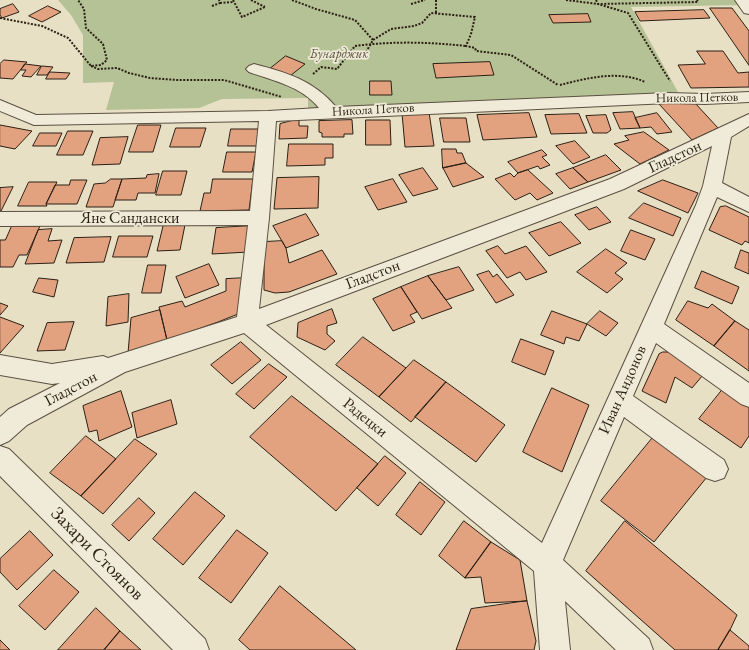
<!DOCTYPE html>
<html>
<head>
<meta charset="utf-8">
<style>
  body { margin:0 }
  canvas { display:block; background:#e8e0c5 }
</style>
</head>
<body>
<canvas width="749" height="650"></canvas>
<script>
const ctx = document.querySelector('canvas').getContext('2d');
ctx.lineJoin = 'round';
function fill(path, color) {
  ctx.fillStyle = color;
  ctx.fill(path, 'evenodd');
}
function trace(path, color, width, dash) {
  ctx.strokeStyle = color;
  ctx.lineWidth = width;
  ctx.lineCap = dash ? 'butt' : 'round';
  ctx.setLineDash(dash || []);
  ctx.stroke(path);
}
function label(font, color, halo, rows, align = 'center') {
  ctx.font = font + ' "EB Garamond",serif';
  ctx.lineWidth = 3.5;
  ctx.setLineDash([]);
  ctx.textBaseline = 'middle';
  ctx.strokeStyle = halo;
  ctx.fillStyle = color;
  for (const [text, x, y, turn = 0] of rows) {
    ctx.save();
    ctx.translate(x, y);
    ctx.rotate((+turn || 0) * Math.PI / 180);
    ctx.textAlign = isNaN(turn) ? turn : align;
    if (halo) ctx.strokeText(text, 0, 0);
    ctx.fillText(text, 0, 0);
    ctx.restore();
  }
}
const green = new Path2D(`
  M58 0H749V5L631 7 678 92 308 109V98L222 99 199 108 106 110 114 82 83 83V35L71 15Z`);
const building = new Path2D(`
  M13 4 19 12 2 18 0 15V9Z
  M48 6 61 12 42 22 29 16Z
  M710 8H732L749 31V65Z
  M704 10 710 18 640 21 635 12Z
  M588 14 591 22 553 23 549 15Z
  M697 51H723L738 73 749 72V87L691 88 678 65 705 64Z
  M286 56 305 64 290 76 271 68Z
  M4 60 27 62 13 79 0 78V64Z
  M490 62 494 75 436 78 433 64Z
  M25 64 41 66 31 77 22 76 26 70H21Z
  M42 66 53 67 47 75H37Z
  M50 72 70 73 66 79H46Z
  M370 81H391L392 95H370Z
  M695 103 718 128 692 140 659 104Z
  M429 112 434 146 405 147 402 113Z
  M633 112 640 128 620 129 613 113Z
  M529 113 537 137 483 140 477 115Z
  M657 113 672 132 657 134 651 127 640 128 635 118Z
  M579 114 587 133 551 134 545 115Z
  M606 115 611 130 607 133H593L586 116Z
  M440 118H466L470 142H444Z
  M299 119V126H308L307 138 279 139 280 124Z
  M352 120 353 134H344V137H322V133L319 132V121Z
  M366 120H390L391 145H366Z
  M0 125 32 131 15 149 0 146Z
  M138 125H161L153 152H129Z
  M176 128H206L200 147H170Z
  M231 129H261L258 146H228Z
  M68 131H93L83 155H57Z
  M644 132 669 150 640 164 614 144 629 140 625 136Z
  M40 133H62L56 146H33Z
  M128 137 120 164 92 165 100 138Z
  M575 141 590 157 573 164 556 146Z
  M289 144H333V158H325V165L287 166Z
  M442 149H456L457 153H462L466 163 443 168Z
  M542 150 547 155 542 157 550 165 540 169 538 166 518 173 508 162Z
  M227 152H256L252 172H223Z
  M606 155 621 170 588 182 573 168Z
  M466 163 484 177 453 187 443 168Z
  M423 168 438 189 413 196 399 175Z
  M573 168 588 182 570 189 556 174Z
  M528 170 553 193 537 200 530 193 515 200 495 179 510 173 514 177 518 173Z
  M163 171H187L181 195H156Z
  M159 174 155 193H138L136 200H115L122 179 146 178 147 175Z
  M319 177 318 208 274 209 277 178Z
  M111 179H122L113 207H86L94 184 105 183Z
  M213 179H253L249 210 200 211 204 193H210Z
  M393 179 407 202 378 210 365 187Z
  M71 180H87L77 204H46L55 185H69Z
  M663 180 698 193 688 213 638 191Z
  M29 182H57L46 204 47 206H18Z
  M13 187 0 213V188Z
  M644 203 681 218 673 236 629 218Z
  M726 206 749 217V243L745 241 742 245 709 230 720 207Z
  M597 207 611 222 589 230 575 215Z
  M306 214 319 235 286 248 273 226Z
  M561 222 581 243 549 256 529 233Z
  M185 225 180 250 157 251 163 226Z
  M12 226H40L27 255H19L13 267H0V240H5Z
  M251 226 249 252 212 254 216 228Z
  M52 229 48 241 62 240 54 263 25 264 38 230Z
  M631 230 655 239 645 260 621 251Z
  M119 236H153L147 257H113Z
  M111 237 104 262 66 263 74 238Z
  M282 241 286 248 289 263 322 250 337 274 289 292 275 293 264 290V242Z
  M498 246 505 254 526 246 547 272 526 280 520 272 507 278 486 251Z
  M606 249 627 263 615 273 623 279 607 293 577 272Z
  M741 250 749 253V274L735 268Z
  M209 264 219 285 185 298 176 277Z
  M148 265H166L161 293H142Z
  M459 267 474 290 446 300 428 276Z
  M489 271 493 277 497 274 514 295 496 303 477 275Z
  M702 271 739 287 732 304 695 288Z
  M428 276 452 308 422 319 401 287Z
  M39 278 58 280 54 297 33 292Z
  M246 278 238 314 218 322 167 340 159 307 182 301 185 307 226 291V279Z
  M401 287 417 312 410 315 415 322 393 331 373 299Z
  M129 294 128 322 106 326 108 297Z
  M688 301 708 308 712 304 735 321 714 346 676 320Z
  M0 303 8 306 0 315Z
  M332 309 337 323 327 326V334L335 341 325 350 297 337 298 323Z
  M160 310 167 340 128 353 131 318Z
  M552 311 587 324 579 341 566 337 564 344 541 335Z
  M600 311 618 323 606 336 587 324Z
  M0 317 24 326 0 353Z
  M735 321 749 330V371L714 346Z
  M74 322 65 350 37 351 47 323Z
  M363 337 406 368 379 397 336 365Z
  M521 339 554 351 545 375 512 362Z
  M241 342 261 360 232 384 211 365Z
  M663 352H669L703 375 692 388 675 377 666 403 642 391 659 354Z
  M414 360 446 382 411 422 379 397Z
  M269 364 287 377 254 409 236 394Z
  M446 382 505 425 476 462 415 417Z
  M552 388 589 405 562 472 523 452Z
  M723 389 749 406V436L741 448 699 419Z
  M121 391 132 427 99 441 97 430 89 432 83 406Z
  M292 396 378 464 336 511 250 437Z
  M171 400 177 424 137 438 132 413Z
  M655 435 707 477 654 542 601 501Z
  M86 436 116 459 81 496 50 473Z
  M135 439 157 454 103 514 81 496Z
  M385 456 406 473 378 506 357 488Z
  M420 482 445 502 421 535 396 515Z
  M195 492 225 516 183 565 153 539Z
  M139 498 155 513 129 541 112 525Z
  M464 521 491 542 465 578 439 556Z
  M625 521 737 615 730 630 718 650H675L586 571Z
  M237 530 268 553 231 603 199 578Z
  M30 531 53 555 17 590 0 572V559Z
  M491 542 520 560 527 601 485 603 481 577 465 578Z
  M54 570 79 592 45 630 19 606Z
  M280 586 356 650H250L239 640Z
  M527 601 536 641 534 650H456L471 609Z
  M96 608 120 631 104 650H58Z
  M730 630 749 646V650H718Z
  M120 631 141 650H104Z
  M0 640 10 650H0Z`);
const path = new Path2D(`
  M233 0 242 17 265 7
  M251 0 265 7
  M292 0 316 9 355 20 373 40
  M436 0V13
  M566 0 598 4 698 2 697 0
  M596 0 598 4 628 13 670 81
  M220 3 234 2
  M411 4 425 0
  M212 6 220 3 219 0
  M0 18 42 26 68 38 91 66 101 65 107 60 103 44 86 28 84 9 78 0
  M366 52 373 40 391 29 414 26 422 23 431 13 475 17 471 34 466 46 475 48 476 51 511 55 558 85
  M91 66 98 69 117 68 129 73 150 78 177 80H224L282 97
  M313 74 321 67 337 69 355 46C392 41 429 42 466 46
  M560 85C587 78 619 70 645 82`);
const minor = new Path2D(`
  M735 0H749V14L744 13Z
  M254 64C288 73 313 80 336 107L669 93 705 94 749 92V102L705 104 669 103 276 121 269 218 259 309 610 179 749 114V126L731 137 722 183 749 197V212L717 197 664 324 749 383V407L741 404 656 343 633 396 724 460 728 469 724 478 715 481 706 478 624 417 563 560 649 639 653 650H616L565 601 570 650H540L534 571 244 333 125 372 27 425 9 441 0 445V417L9 409 60 383 52 384 0 375V355L52 364 103 356 108 358 237 317 248 225 0 226V212L250 211 259 121 34 125 0 111V100L36 115 268 111 319 108C301 86 274 81 249 72L246 69 249 66ZM712 146 703 186 696 205 542 543 266 325 624 189Z
  M0 446 9 449 205 639 209 650H173L0 476Z`);
const farParknames = [
  ["Бунарджик",339,54]
];
const farStreetnames = [
  ["Никола Петков",697,98,-1],
  ["Никола Петков",373,110,-3]
];
const streetNames = [
  ["Гладстон",675,157,-25],
  ["Яне Сандански",130,219],
  ["Гладстон",373,275,-21],
  ["Гладстон",71,389,-28],
  ["Иван Андонов",623,390,-66],
  ["Радецки",365,418,39]
];
const nearStreetnames = [
  ["Захари Стоянов",97,554,45]
];
fill(green, '#b5c295');
fill(building, '#e2a27f');
trace(building, '#2c1f15', 1);
trace(minor, '#5b4f41', 2);
trace(path, '#2c1f15', 2, [2, 1.5]);
fill(minor, '#f0ebd9');
label('italic 13px', '#55503b', '#f0ebd9', farParknames);
label('13px', '#2c1f15', '#f0ebd9', farStreetnames);
label('16px', '#2c1f15', '#f0ebd9', streetNames);
label('19px', '#2c1f15', '#f0ebd9', nearStreetnames);
</script>
</body>
</html>
